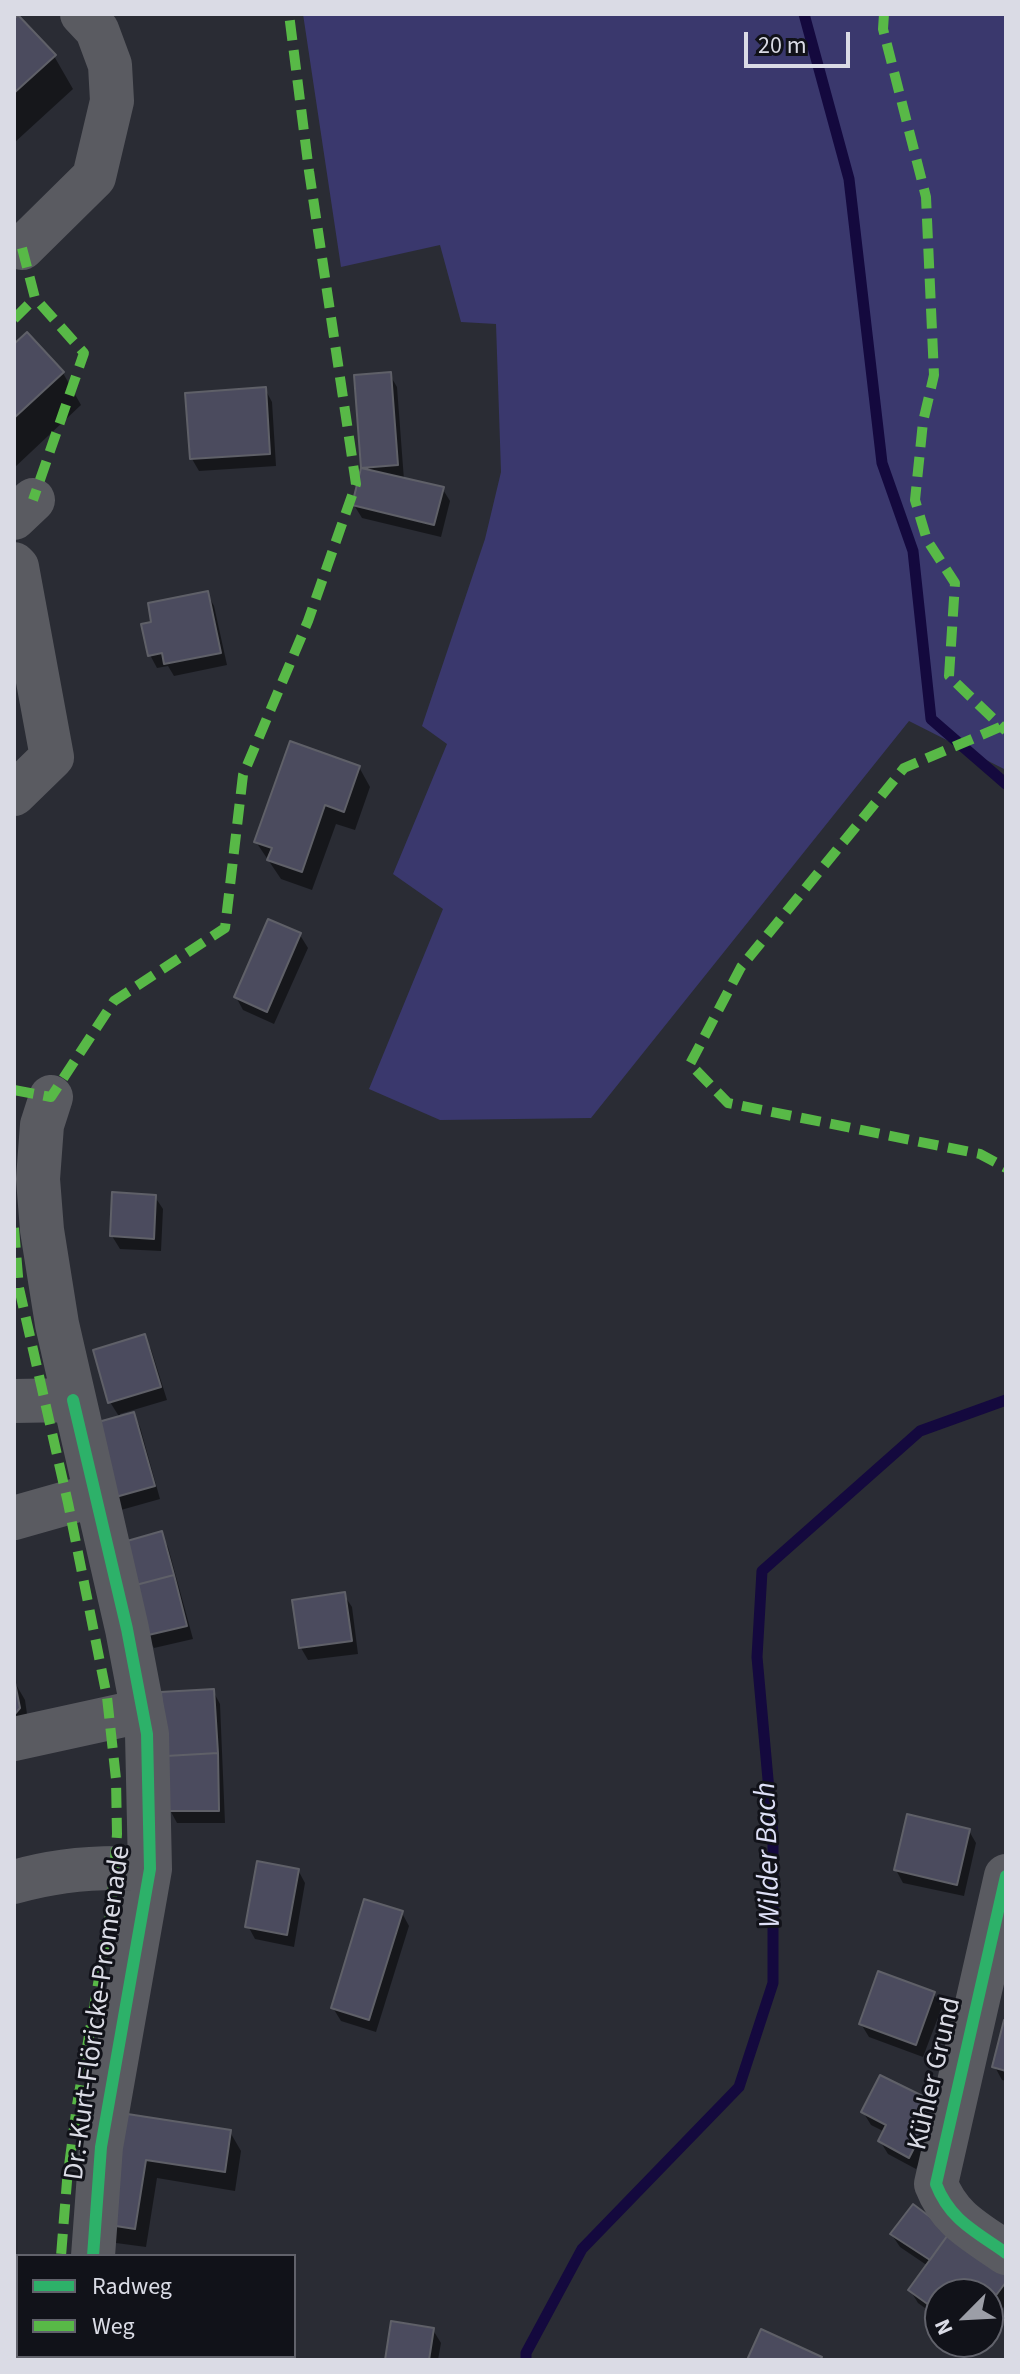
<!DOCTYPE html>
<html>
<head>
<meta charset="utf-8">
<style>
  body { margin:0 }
  #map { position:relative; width:1020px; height:2374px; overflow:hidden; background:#2a2c34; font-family:"Source Sans 3",sans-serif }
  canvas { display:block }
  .frame { position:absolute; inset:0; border:16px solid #dadbe5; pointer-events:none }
  .legend { position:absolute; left:16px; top:2254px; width:280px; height:104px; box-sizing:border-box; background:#111219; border:2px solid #61626b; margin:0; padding:10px 14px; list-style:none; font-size:24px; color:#dadbe5 }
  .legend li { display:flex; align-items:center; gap:16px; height:40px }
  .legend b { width:40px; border:2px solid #61626b }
  .north { position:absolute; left:924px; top:2278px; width:80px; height:80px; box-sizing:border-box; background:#111219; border:2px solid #61626b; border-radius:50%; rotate:246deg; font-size:22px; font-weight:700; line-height:32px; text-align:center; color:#dadbe5 }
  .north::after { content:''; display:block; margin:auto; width:28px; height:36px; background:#9c9ea7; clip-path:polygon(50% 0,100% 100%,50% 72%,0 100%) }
  .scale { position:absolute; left:744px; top:32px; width:106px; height:36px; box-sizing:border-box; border:4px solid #dadbe5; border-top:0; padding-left:10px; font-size:24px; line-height:28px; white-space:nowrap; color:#dadbe5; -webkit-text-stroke:6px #111219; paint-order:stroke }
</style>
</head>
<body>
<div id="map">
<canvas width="1020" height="2374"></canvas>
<div class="frame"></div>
<ul class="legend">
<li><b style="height:10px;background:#2db169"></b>Radweg</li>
<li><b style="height:10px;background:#58b947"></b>Weg</li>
</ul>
<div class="north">N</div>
<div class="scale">20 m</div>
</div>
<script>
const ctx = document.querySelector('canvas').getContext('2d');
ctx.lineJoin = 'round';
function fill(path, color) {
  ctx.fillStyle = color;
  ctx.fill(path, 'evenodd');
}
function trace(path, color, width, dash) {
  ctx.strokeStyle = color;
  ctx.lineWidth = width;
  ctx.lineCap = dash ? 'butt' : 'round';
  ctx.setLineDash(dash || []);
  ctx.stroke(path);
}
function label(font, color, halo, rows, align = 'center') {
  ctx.font = font + ' "Source Sans 3",sans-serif';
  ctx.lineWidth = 6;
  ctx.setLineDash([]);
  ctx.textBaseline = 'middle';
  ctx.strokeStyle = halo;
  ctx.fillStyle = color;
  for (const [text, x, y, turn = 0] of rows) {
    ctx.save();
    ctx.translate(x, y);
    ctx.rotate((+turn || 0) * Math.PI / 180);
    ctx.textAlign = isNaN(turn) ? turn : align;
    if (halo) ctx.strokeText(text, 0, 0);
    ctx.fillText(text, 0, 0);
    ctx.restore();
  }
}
const green = new Path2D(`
  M303 14H1006V770L909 721 591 1118 440 1120 369 1089 443 909 393 874 447 744 422 726 485 539 501 472 496 324 461 322 440 245 341 267Z`);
const shadow = new Path2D(`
  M14 22 54 56 73 89 14 143Z
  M14 347 63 373 81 405 14 468Z
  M390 375 397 387 404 480 442 488 450 501 441 537 362 518 354 505Z
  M265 389 272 402 276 466 199 471 192 459Z
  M207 593 214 606 227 665 174 676 168 666 157 668 150 655 154 623Z
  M359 767 370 787 355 830 336 824 312 890 281 879 256 842Z
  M300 935 308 948 274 1024 243 1010 236 997Z
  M155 1197 163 1209 161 1251 120 1249 112 1236Z
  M144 1337 151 1349 167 1400 120 1414 121 1418 133 1414 140 1427 160 1499 121 1510 114 1498 120 1418 110 1402Z
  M161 1534 168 1547 193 1639 154 1648 146 1636Z
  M344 1595 352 1607 358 1654 308 1660 301 1648Z
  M14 1681 25 1700 29 1728 14 1747Z
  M213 1691 220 1704 225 1823H177L170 1810Z
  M969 1831 976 1843 964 1896 903 1883 896 1870Z
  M298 1870 305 1883 294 1947 255 1939 248 1926Z
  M402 1913 409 1926 376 2032 341 2021 333 2008Z
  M934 1994 942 2007 923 2057 869 2037 861 2024Z
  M1006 2023V2081L1002 2080 995 2067Z
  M863 2112 943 2118 916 2169 888 2154 880 2141 885 2132 871 2125Z
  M122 2115 230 2132 241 2151 235 2191 157 2178 146 2247 116 2243 105 2224Z
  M892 2235 1006 2275V2304L988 2329V2294H940V2319L918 2303 910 2290 928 2266 900 2247Z
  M433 2330 441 2343 438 2360H387Z
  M113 2356H184V2360H118Z`);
const stream = new Path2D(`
  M804 14 849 179 882 463 913 551 931 719 1006 784
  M526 2360V2353L582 2249 739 2087 773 1983V1835L757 1657 762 1571 920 1431 1006 1400`);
const building = new Path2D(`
  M18 15 56 55 14 93V19Z
  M27 332 64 372 14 418V344Z
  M391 372 398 465 361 468 354 375Z
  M266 387 270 454 190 459 185 393Z
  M361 468 444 487 434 525 352 505Z
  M208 591 221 653 164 664 162 653 148 656 141 624 151 622 148 603Z
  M290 741 360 766 344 812 325 805 302 872 267 860 272 848 254 842Z
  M268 919 301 933 267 1012 234 997Z
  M112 1192 156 1195 154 1239 110 1236Z
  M145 1334 161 1387 108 1403 93 1350Z
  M134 1412 155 1486 112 1498 91 1424Z
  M162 1531 174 1575 132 1586 120 1543Z
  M174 1575 187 1626 144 1636 132 1586Z
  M345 1592 352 1641 299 1648 292 1600Z
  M14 1678 20 1708 14 1715Z
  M214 1689 218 1753 166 1756 161 1692Z
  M218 1753 219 1811H168L166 1756Z
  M907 1814 970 1829 957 1885 894 1870Z
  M257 1861 299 1869 287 1935 245 1927Z
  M364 1899 403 1911 369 2020 331 2008Z
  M878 1971 935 1992 916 2045 859 2024Z
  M1004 2020 1006 2021V2071L992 2067Z
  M880 2075 937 2103 909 2158 878 2141 886 2125 861 2112Z
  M121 2113 231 2130 225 2172 146 2160 135 2229 103 2224Z
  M913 2204 950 2232 930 2260 890 2234Z
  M950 2232 1006 2273V2282L988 2306V2294H940V2313L908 2290Z
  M391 2321 434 2328 429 2360H385Z
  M761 2329 822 2357 820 2360H747Z`);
const minor = new Path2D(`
  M22 248 94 177 112 101 110 65 97 30 82 14
  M14 518 33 500
  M14 564 17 567 52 757 14 794
  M51 1097 42 1125 38 1179 42 1230 57 1324 127 1629 147 1734 150 1869 101 2147 93 2256
  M14 1401 73 1400
  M14 1518 95 1495
  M14 1739 142 1711
  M1006 1876 936 2184C950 2220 975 2231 1006 2253
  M14 1882C58 1869 104 1866 150 1869
  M85 2360V2356`);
const quiet = new Path2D(`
  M884 14 883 29 926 197 934 375 923 422 915 500 927 540 955 583 949 676 1006 731
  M22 248 35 298 84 353 33 500
  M14 319 35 298
  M1000 727 904 768 741 967 690 1064 728 1103 980 1154 1006 1168
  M14 1090 51 1097 114 1001 225 928 243 775 308 621 356 484 309 171 289 14
  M14 1228 19 1288 68 1503 107 1697 116 1779 117 1834 111 1909 77 2105 67 2181 61 2256
  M58 2360V2356`);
const cycleway = new Path2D(`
  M73 1400 127 1629 147 1734 150 1869 101 2147 93 2256
  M1006 1876 936 2184C950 2220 975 2231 1006 2253`);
const streetNames = [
  ["Dr.-Kurt-Flöricke-Promenade",99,2013,-82],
  ["Kühler Grund",936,2074,-77]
];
const waterNames = [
  ["Wilder Bach",770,1855,-92]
];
fill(green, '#3a386d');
fill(shadow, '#0007');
trace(stream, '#14093e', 11);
fill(building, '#4b4b5e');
trace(building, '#5f6068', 2);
trace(minor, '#5a5b61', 44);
trace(quiet, '#58b947', 10, [20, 10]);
trace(cycleway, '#2db169', 12);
label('28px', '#dadbe5', '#111219', streetNames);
label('italic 30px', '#dee0f7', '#111219', waterNames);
</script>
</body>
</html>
